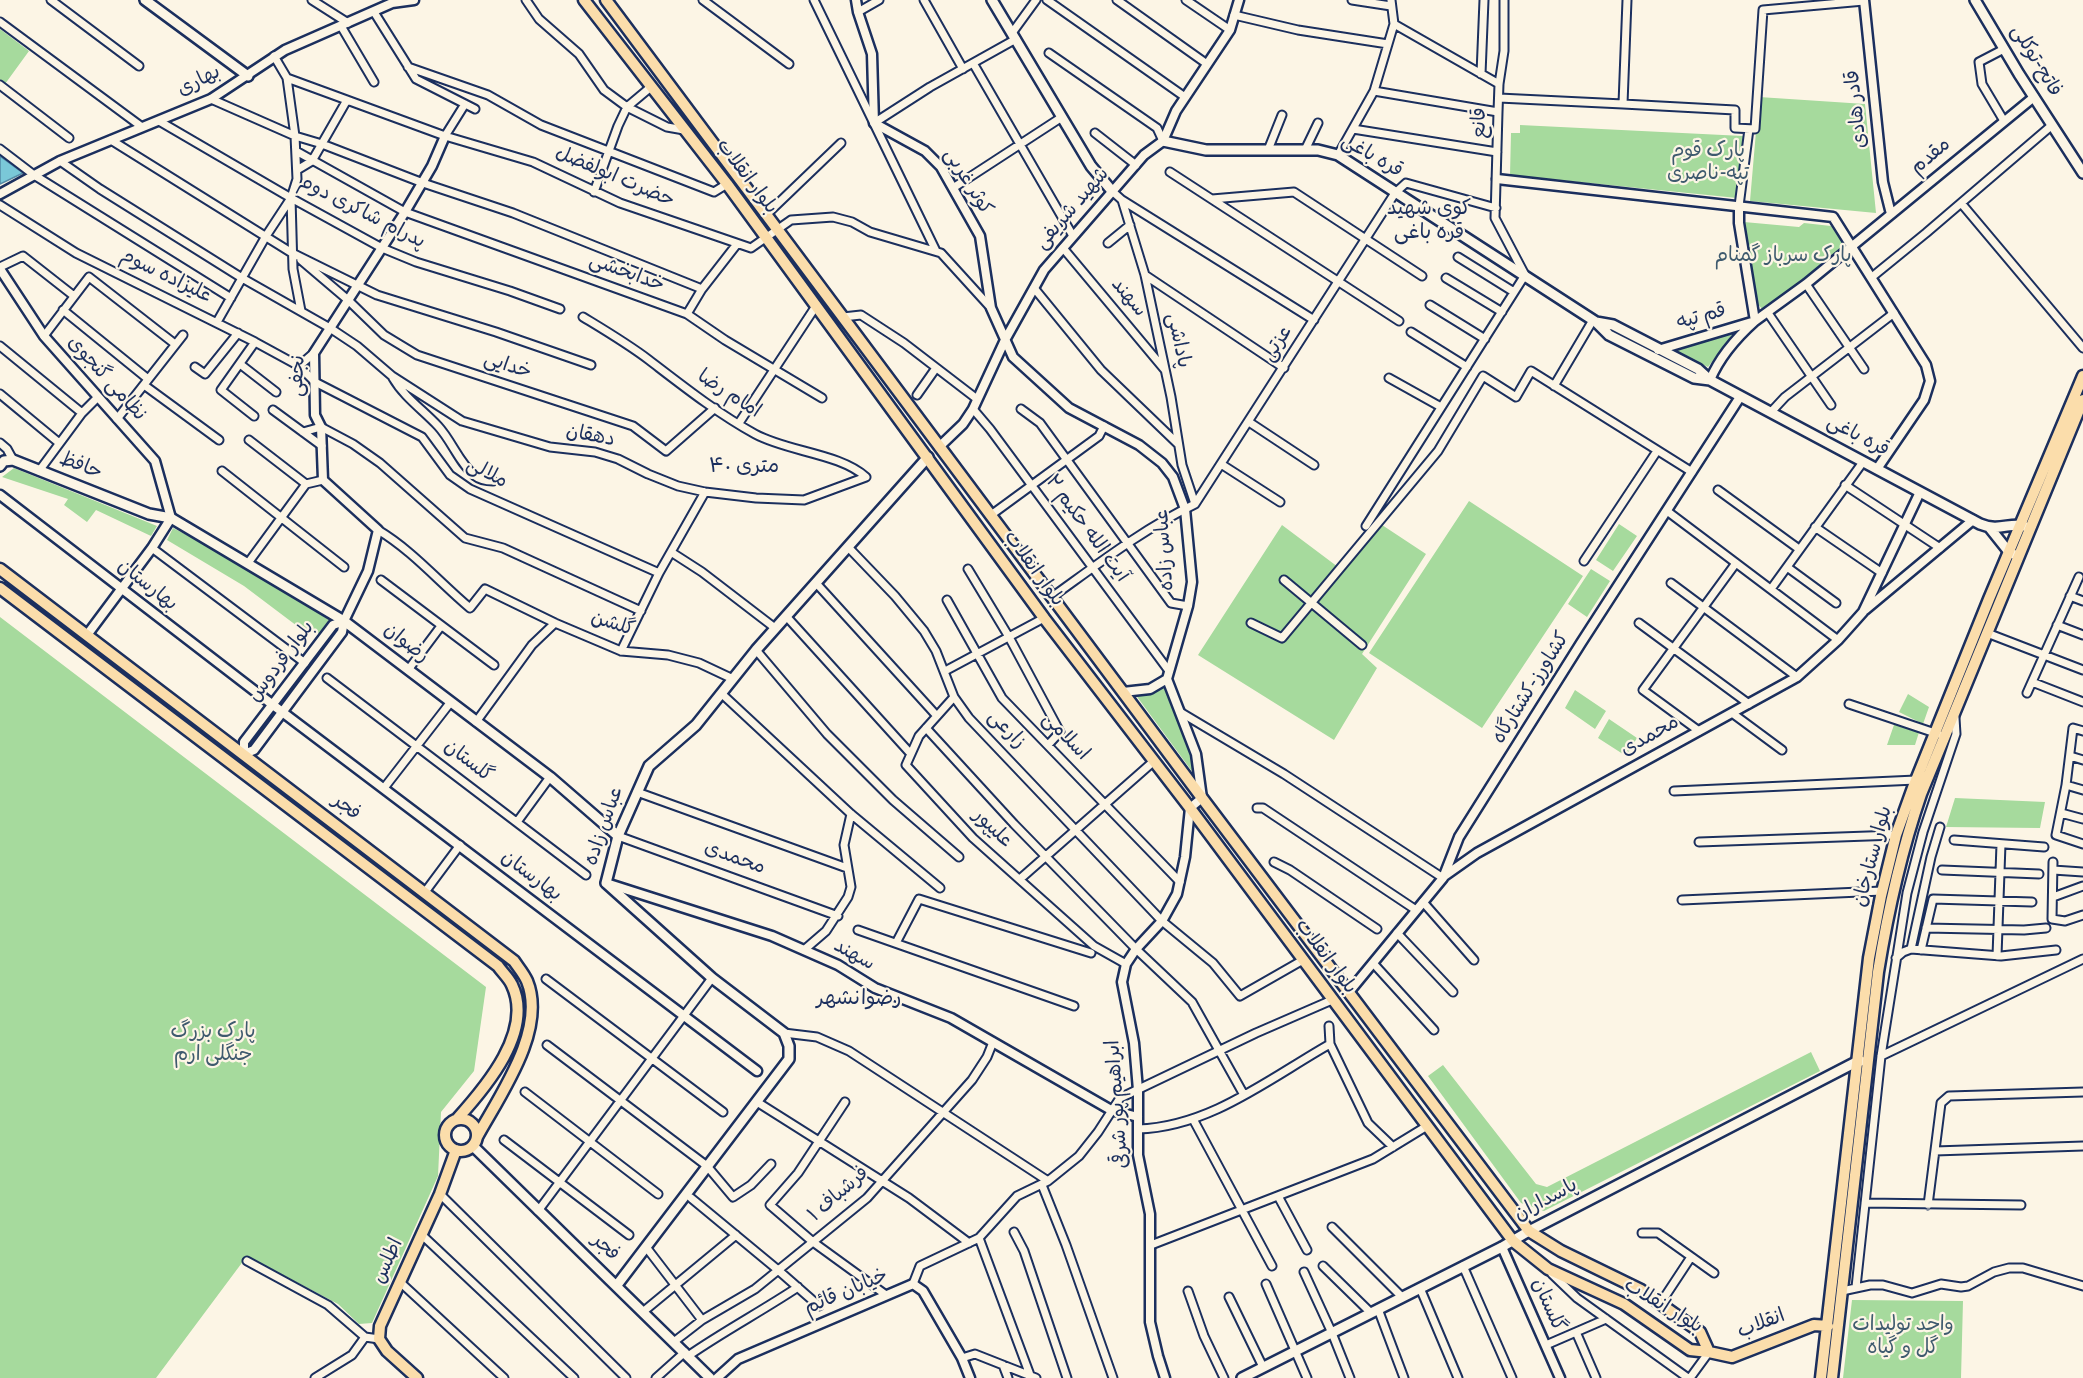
<!DOCTYPE html>
<html>
<head>
<meta charset="utf-8">
<style>
  body { margin:0 }
  canvas { display:block; background:#fcf5e5 }
</style>
</head>
<body>
<canvas width="2083" height="1378"></canvas>
<script>
const ctx = document.querySelector('canvas').getContext('2d');
ctx.lineJoin = 'round';
function fill(path, color) {
  ctx.fillStyle = color;
  ctx.fill(path, 'evenodd');
}
function trace(path, color, width, dash) {
  ctx.strokeStyle = color;
  ctx.lineWidth = width;
  ctx.lineCap = dash ? 'butt' : 'round';
  ctx.setLineDash(dash || []);
  ctx.stroke(path);
}
function label(font, color, halo, rows, align = 'center') {
  ctx.font = font + ' Dekko,"Playpen Sans Arabic",sans-serif';
  ctx.lineWidth = 4.5;
  ctx.setLineDash([]);
  ctx.textBaseline = 'middle';
  ctx.strokeStyle = halo;
  ctx.fillStyle = color;
  for (const [text, x, y, turn = 0] of rows) {
    ctx.save();
    ctx.translate(x, y);
    ctx.rotate((+turn || 0) * Math.PI / 180);
    ctx.textAlign = isNaN(turn) ? turn : align;
    if (halo) ctx.strokeText(text, 0, 0);
    ctx.fillText(text, 0, 0);
    ctx.restore();
  }
}
const green = new Path2D(`
  M0 29 29 51 5 84 0 80Z
  M1759 97 1865 104 1876 213 1750 201Z
  M1520 125 1743 136 1737 198 1510 175 1511 133H1520Z
  M1744 222 1799 227 1804 223 1831 226 1844 245H1852L1764 311 1755 301Z
  M1735 331 1708 367 1674 350Z
  M14 468 157 526 151 536 96 510 87 522 64 505 68 499 2 477Z
  M1469 501 1583 576 1482 728 1369 653Z
  M1376 521 1426 554 1362 654 1377 668 1334 740 1198 655 1282 525 1342 570Z
  M1619 524 1637 536 1613 571 1596 560Z
  M173 528 252 568 329 620 319 634 310 626 305 632 244 586 167 540Z
  M1591 569 1610 581 1587 617 1568 604Z
  M0 617 486 987 474 1071 441 1112 438 1176 372 1323 359 1324 338 1304 247 1256 156 1378H0Z
  M1164 683 1168 697 1193 755 1194 774 1135 694Z
  M1575 690 1606 711 1595 729 1565 708Z
  M1908 694 1929 707 1923 724 1899 712Z
  M1609 719 1637 738 1626 756 1598 738Z
  M1895 722 1920 729 1915 745H1887Z
  M1955 798 2045 802 2040 828 1946 827Z
  M1811 1052 1820 1071 1544 1211 1521 1203 1428 1076 1443 1065 1536 1184 1547 1187Z
  M1852 1300 1963 1301 1961 1378H1843Z`);
const water = new Path2D(`
  M0 156 23 173 0 184Z`);
const minor = new Path2D(`
  M51 0 139 66
  M312 0 348 23
  M526 0 539 19 579 54 604 90 627 107 667 127 684 130
  M703 0 789 64
  M814 0 936 251
  M924 0 963 69
  M1047 0 1185 97
  M1117 0 1207 64
  M1186 0 1230 30
  M1352 0 1391 6
  M374 12 416 79 475 109
  M858 12 879 0
  M1234 15 1298 30 1388 44
  M0 22 142 127
  M1394 24 1499 84
  M341 26 374 82
  M1012 33 1036 0
  M2004 49 1979 62 1982 84 2004 121
  M1049 53 1157 128 1163 141
  M973 63 1073 236
  M408 67 488 95 541 125 714 192 727 184
  M1481 74 1484 0
  M287 78 445 136 533 162 620 203 751 248 791 220 833 217 852 222 870 232 941 253 991 308
  M0 85 69 138
  M1374 91 1498 112
  M1499 98 1623 104 1627 0
  M211 99 295 136 322 144 423 183 513 213 702 289
  M1623 104 1735 110V128L1755 129 1763 10 1864 1
  M159 121 291 198 382 248 416 262 510 291 560 309
  M874 123 930 87 1016 39
  M1353 129 1497 152
  M1095 133 1136 165
  M445 136 465 104
  M111 140 292 253 377 295 496 332 591 365
  M0 149 34 175 231 298
  M1268 150 1282 115
  M1305 150 1318 123
  M296 151 405 212 687 314 725 340 822 398
  M1338 155 1374 91 1394 24 1391 0
  M60 161 100 189 242 278 330 328 357 346 392 376 462 421 550 447 595 452 618 459 648 474 678 486 705 492 756 498 804 500 866 477C839 453 788 452 755 434 717 413 683 386 649 360 628 344 606 331 583 317
  M297 170 312 161 347 100
  M1170 172 1399 321
  M953 188 1062 117
  M1112 191 1122 200 1145 275 1171 397 1182 465 1195 504
  M594 192 618 126 627 107 652 86
  M291 198 293 269 301 311
  M1212 199 1294 192 1422 276
  M1122 200 1314 320
  M1961 203 2083 348
  M0 205 76 253 255 342 299 366 315 382 422 437 450 475 470 489 659 573
  M1739 206 1749 129
  M766 215 841 143
  M1108 243 1130 225
  M1063 248 1165 370
  M1458 257 1514 292
  M301 260 348 300 384 335 417 355 633 426 666 451 715 408
  M0 267 23 256 74 296
  M1145 275 1284 368
  M1872 277 1926 233 2051 126
  M1446 278 1502 312
  M1806 284 1864 369
  M1034 288 1101 370 1178 444
  M1430 305 1485 339
  M63 310 148 379
  M1768 313 1831 405
  M687 314 702 289 737 244
  M843 317 861 315 904 343 977 399
  M217 322 266 236 291 198 297 179 295 136 287 78 274 56
  M1411 332 1467 367
  M44 336 89 277 175 344
  M0 346 82 413
  M240 364 276 392
  M299 366 314 353
  M195 367 205 374 238 333
  M393 378C404 397 423 410 438 426 452 441 459 463 475 476 480 480 486 481 493 481
  M1389 378 1441 407
  M144 385 219 440
  M1554 386 1593 320
  M0 394 58 442
  M917 395 936 368
  M973 409 990 429 1169 671
  M1021 409 1040 423 1171 603 1188 606
  M273 410 322 446
  M1771 412 1785 397 1894 313
  M254 416 221 390 255 342
  M117 419 183 335
  M1249 422 1314 465
  M739 423 816 306
  M303 432 321 427 353 444 380 463 465 538 503 548 641 611
  M249 440 306 484
  M0 443 7 449 13 460
  M1221 464 1280 502
  M39 471 82 413 97 398
  M222 471 344 567
  M1845 485 1940 548
  M1718 490 1799 549
  M1667 511 1838 640
  M991 515 1099 436 1104 426
  M1366 526 1525 275 1495 218 1498 112 1499 84 1504 51V0
  M1815 527 1882 573
  M378 530C413 551 439 582 470 608L485 589 555 623 621 651 668 655 699 663 733 679
  M848 547 895 596 924 631 936 651 954 697 969 718 1162 921 1213 963 1240 996 1303 960
  M152 548 305 663
  M671 552 702 572 775 628
  M1584 561 1657 451
  M248 563 306 484 323 480
  M1787 567 1836 603
  M968 569 1009 637 1060 732 1048 745
  M381 580 494 665
  M1284 580 1362 645
  M816 583 936 715
  M1671 583 1797 677
  M1771 589 1863 462
  M2070 596 2083 601
  M1052 597C1098 564 1143 529 1195 504L1395 193 1406 183 1496 208
  M947 600 1002 698 1180 882
  M786 616 910 753
  M1251 623 1282 638 1438 451 1483 376 1516 397 1531 371 1692 472
  M1639 623 1749 704
  M2057 625 2083 635
  M1987 633 2083 670
  M756 650 827 734 893 800 959 857
  M621 651 659 573 705 492
  M408 670 441 626
  M945 671 1044 618
  M327 678 586 875
  M2032 682 2083 702
  M2027 693 2079 577
  M722 694 851 814 940 888
  M954 697 919 736 906 765 973 838 1094 946 1126 964
  M1849 704 1938 734
  M1180 712 1284 774 1443 878
  M1732 713 1782 750
  M476 722 532 645 555 623
  M926 728 1014 824 1136 949 1192 1002 1244 1095
  M1699 731 1643 690 1736 563
  M2083 731 2073 728 2066 785 2056 835 2083 844
  M2070 756 2083 760
  M2066 785 2083 790
  M384 788 450 703
  M1674 791 1916 780
  M637 792 847 868
  M1257 808H1263L1416 910
  M2061 813 2083 819
  M517 822 550 777
  M618 836 838 916
  M1954 840 2044 847
  M1699 842 1896 835
  M1274 862 1290 870 1377 929
  M2053 862 2052 919 2065 921 2083 915
  M1942 870 2039 874
  M2053 870 2083 872
  M1020 879 1154 761
  M425 892 460 845
  M2053 897 2083 886
  M1682 900 1882 891
  M1423 902 1474 960
  M1926 928 2024 930 2046 928
  M858 930 1074 1006
  M1397 933 1453 992
  M896 943 919 899 1091 953
  M1911 949 1931 857 1940 827
  M804 950 826 931 848 897 851 887 844 845 851 814
  M1921 950 1933 899 2032 902
  M1997 956 2001 844
  M1896 958 1903 952 1911 949 2001 956 2056 950
  M1373 963 1434 1030
  M546 979 723 1112
  M1329 1026 1330 1044 1368 1123 1393 1147
  M784 1033 817 1037 849 1051 1048 1181
  M547 1045 707 1166 733 1197 751 1185 771 1164
  M1881 1056 2083 959
  M525 1092 658 1194
  M757 1102 909 1198 969 1243
  M845 1102 798 1173 770 1205 813 1242 886 1295
  M1193 1119 1272 1266
  M1138 1129C1210 1127 1270 1078 1330 1044
  M504 1140 629 1235
  M1935 1151 2083 1146
  M1042 1185 1066 1245 1113 1378
  M440 1194 626 1378
  M1278 1196 1307 1250
  M691 1198 778 1270 819 1306
  M1865 1203 2021 1205
  M1928 1205 1941 1103 1949 1096 2083 1092
  M538 1211 712 978
  M1332 1227 1402 1297
  M1014 1232 1024 1251 1067 1378
  M1642 1233H1658L1714 1273
  M422 1235 574 1378
  M979 1238 1030 1375
  M1151 1245 1373 1159 1427 1126
  M646 1247 702 1320
  M247 1261 328 1305 365 1337 379 1339
  M1323 1266 1371 1313
  M1463 1266 1512 1378
  M1304 1272 1332 1333 1350 1378
  M1552 1274 1577 1298 1688 1378
  M400 1282 504 1378
  M913 1284 920 1266 979 1238 1017 1196 1048 1181 1079 1156 1098 1132 1120 1098 1256 1033 1332 1000
  M1266 1284 1307 1378
  M1856 1287 1881 1056 1907 893 1923 832 1956 734 1955 718
  M1420 1288 1458 1378
  M1188 1291 1204 1336 1224 1378
  M1842 1291 1870 1285H1883L1912 1293 1941 1284 1961 1287 1968 1286 1994 1272 2009 1268H2023L2083 1286
  M1229 1297 1263 1367
  M1660 1304 1691 1257
  M1378 1309 1404 1378
  M644 1311 736 1235
  M1576 1332 1596 1378
  M675 1341 702 1320 755 1289 867 1198 972 1080 987 1057 993 1042
  M1546 1345 1606 1319
  M688 1356C724 1331 762 1311 798 1287
  M962 1358 975 1354 1036 1378
  M1003 1365 1008 1378
  M315 1378 352 1355 365 1337
  M656 1378 685 1352
  M1690 1378 1709 1352`);
const tertiary = new Path2D(`
  M856 0 858 12 872 54 874 123 925 151 941 167 980 236 991 308 1013 357 1069 408 1139 445 1162 463 1173 477 1185 509 1192 582 1188 606 1167 679 1196 754 1202 798 1190 808 1185 857 1177 894 1162 921 1136 949 1126 964 1122 982 1134 1043 1138 1090V1155L1150 1214V1322L1158 1356 1165 1378
  M1864 0 1883 182 1891 214
  M1497 179 1833 217 1926 365 1930 381 1924 400 1877 469
  M0 194 60 161 211 99 285 50 392 3 414 0
  M1739 206V223L1755 321 1806 284 2034 97
  M0 269 44 336 155 461 171 518 152 548 87 635
  M1658 350 1755 321C1736 338 1720 356 1710 380
  M939 447 963 424 973 409 1005 340 1044 270 1144 155 1163 141 1176 111 1230 30 1239 0
  M0 495 273 705 757 1071
  M1865 610 1973 520
  M344 621 333 625 244 742V754L254 750 342 632 344 621 368 571 378 530 323 480 321 427 315 415 314 353 405 212 432 166 445 136
  M1123 692 1150 689 1167 679
  M1443 877 1477 853 1797 677 1838 640 1863 612 1920 492
  M606 883 772 936 838 965 875 988 951 1018 1111 1110 1138 1117
  M1349 992 1443 878 1459 837 1581 643 1740 397
  M1502 1247 1560 1378
  M717 1378 738 1359 913 1284 923 1291 962 1358 970 1378`);
const secondary = new Path2D(`
  M145 0 248 76
  M992 0 1091 166 1112 191
  M1975 0 2019 74 2083 173
  M1163 141 1206 150H1318L1338 155 1596 322 1609 335 1694 378 1710 380 1698 369 1613 325 1596 322
  M1710 380 1980 524C1999 532 2010 522 2024 526
  M0 466 4 461 13 460 149 514 171 518 344 621 550 777 618 836
  M1989 527 2009 552 2013 554
  M473 1146 710 1378
  M617 1285 789 1059V1046L784 1033 712 978 606 883 618 836 649 766 696 725 756 650 928 457
  M1242 1378 1502 1247 1529 1231 1858 1061H1861`);
const primary = new Path2D(`
  M584 0 727 184 1044 618 1190 808 1513 1241 1548 1269 1624 1304 1690 1350 1709 1352 1732 1357 1814 1325 1828 1326
  M606 0 1202 798 1529 1231 1561 1251 1641 1290 1700 1332 1709 1352
  M0 569 514 961C518 967 524 974 527 981 547 1030 500 1095 477 1137
  M0 588 498 966C502 972 509 978 512 985 534 1031 486 1087 457 1119
  M445 1135a16 16 0 1 1 32 0a16 16 0 1 1-32 0Z
  M417 1378 387 1351 379 1339 380 1326 440 1194 456 1150
  M1821 1378 1869 958 1881 896 1896 835 1914 785 1989 599 2083 376
  M1832 1378 1878 972C1888 910 1901 852 1921 794L2083 400`);
const streetNames = [
  ["فاتح-توکلی",2034,62,59],
  ["بهاری",200,83,-27],
  ["قادر هادی",1859,109,-96],
  ["قانع",1482,123,-89],
  ["قره باغی",1371,158,30],
  ["مقدم",1932,158,-40],
  ["بلوار انقلاب",745,178,53],
  ["حضرت ابولفضل",614,179,23],
  ["کوثر غربی",966,183,58],
  ["شهید شریفى",1074,210,-49],
  ["پدرام شاکری دوم",361,214,27],
  ["خدابخشی",626,275,20],
  ["علیزاده سوم",165,278,26],
  ["سهند",1127,299,50],
  ["قم تپه",1702,319,-16],
  ["پاداشی",1176,341,78],
  ["عزتی",1279,345,-57],
  ["خدایی",507,368,18],
  ["نجفی",300,376,-87],
  ["نظامی گنجوی",105,380,48],
  ["امام رضا",728,396,33],
  ["دهقان",590,438,11],
  ["قره باغی",1857,438,28],
  ["حافظ",80,468,21],
  ["ملالی",486,475,28],
  ["آیت الله حکیم ۲",1085,530,54],
  ["عباس زاده",1167,550,-94],
  ["بلوار انقلاب",1032,570,54],
  ["بهارستان",146,587,38],
  ["گلشن",612,626,18],
  ["رضوان",405,645,38],
  ["بلوار فردوس",283,663,-53],
  ["کشاورز-کشتارگاه",1533,689,-58],
  ["زارعی",1005,731,46],
  ["اسلامی",1064,738,46],
  ["محمدی",1651,738,-29],
  ["گلستان",467,763,38],
  ["فجر",345,809,37],
  ["عباس زاده",606,827,-71],
  ["علیپور",991,830,44],
  ["بلوار ستارخان",1875,857,-75],
  ["محمدی",734,860,20],
  ["بهارستان",530,878,37],
  ["سهند",853,957,29],
  ["بلوار انقلاب",1324,958,53],
  ["ابراهیم پور شرقی",1120,1104,-94],
  ["فرشباف ۱",840,1196,-41],
  ["پاسداران",1547,1202,-28],
  ["فجر",604,1249,43],
  ["اطلس",390,1262,-65],
  ["خیابان قائم",847,1294,-23],
  ["گلستان",1546,1306,66],
  ["بلوار انقلاب",1662,1308,31],
  ["انقلاب",1762,1326,-21]
];
const parkNames = [
  ["پارک قوم",1708,153],
  ["تپه-ناصری",1708,176],
  ["پارک سرباز گمنام",1783,258],
  ["پارک بزرگ",213,1034],
  ["جنگلی ارم",213,1057],
  ["واحد تولیدات",1903,1327],
  ["گل و گیاه",1903,1350]
];
const neighbourhoodNames = [
  ["کوی شهید",1429,211],
  ["قره باغی",1429,235],
  ["۴۰ متری",744,469],
  ["رضوانشهر",859,1001]
];
fill(green, '#a6da9d');
fill(water, '#7ac8d8');
trace(water, '#548ba7', 1.5);
trace(minor, '#1b2f5e', 11);
trace(tertiary, '#1b2f5e', 13);
trace(secondary, '#1b2f5e', 14);
trace(primary, '#1b2f5e', 15);
trace(minor, '#fcf5e5', 7);
trace(tertiary, '#fcf5e5', 8);
trace(secondary, '#fcf5e5', 9);
trace(primary, '#fbddab', 10);
label('20px', '#1b2f5e', '#fcf5e5', streetNames);
label('20px', '#3e5a6e', '#fcf5e5', parkNames);
label('21px', '#1b2f5e', '#fcf5e5', neighbourhoodNames);
</script>
</body>
</html>
